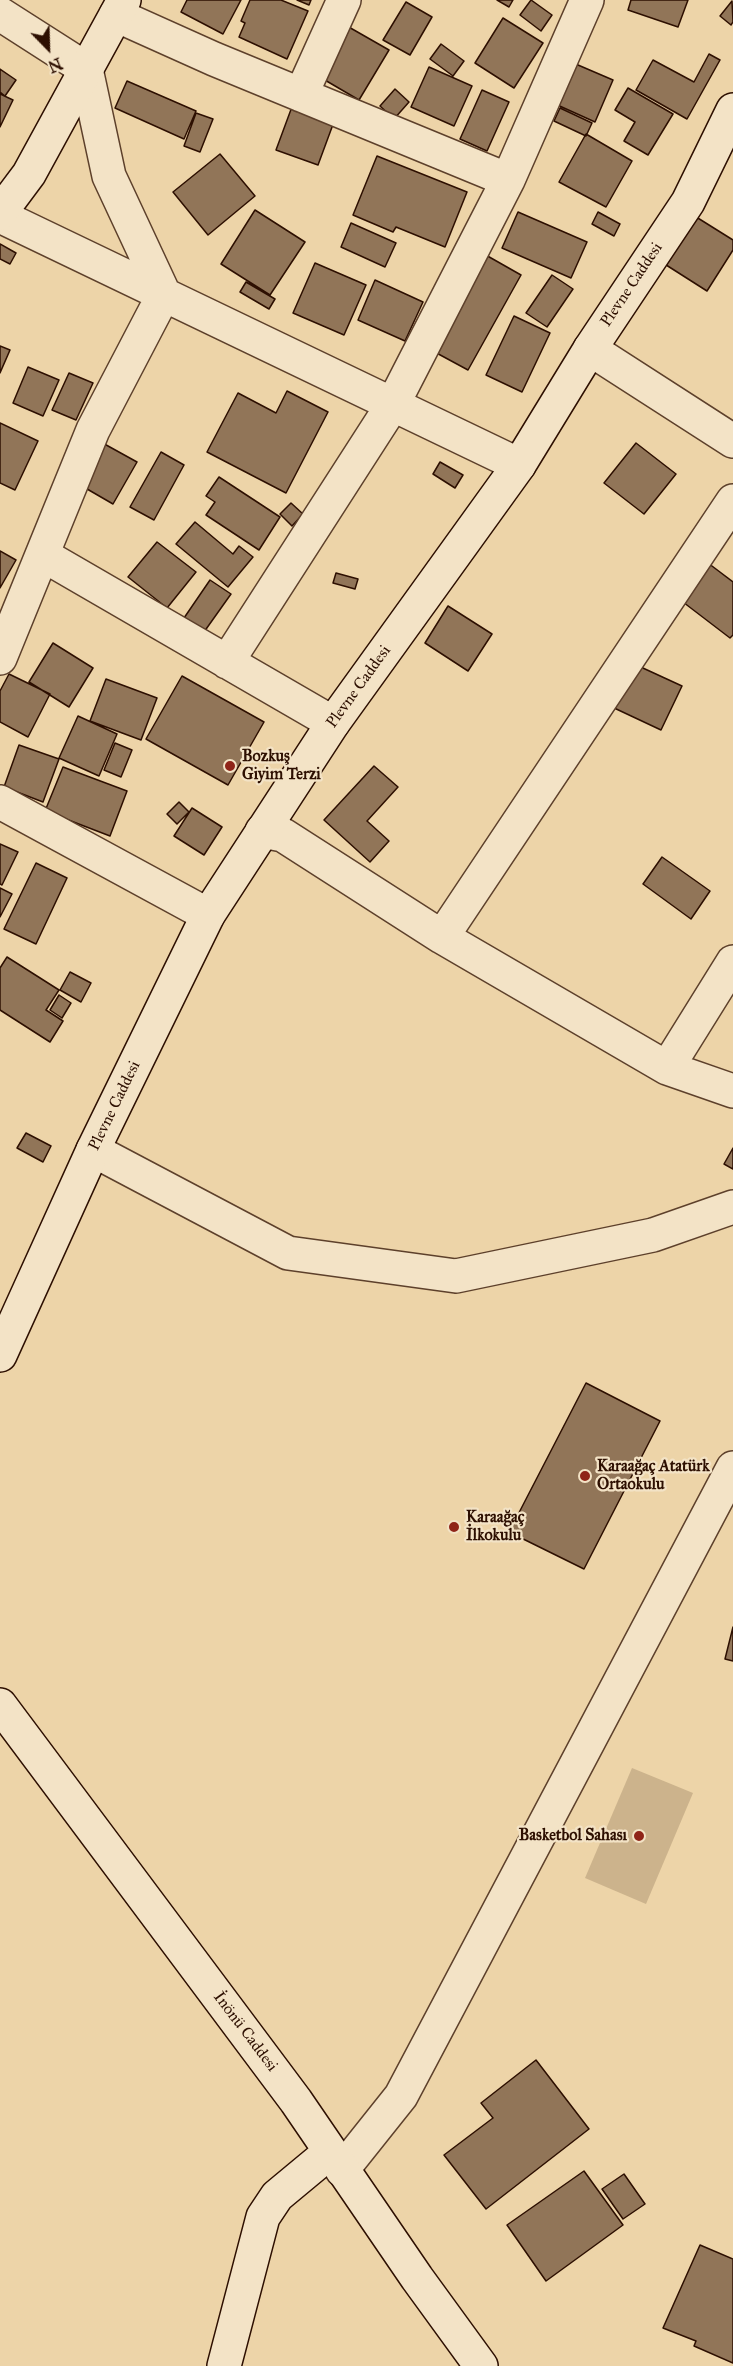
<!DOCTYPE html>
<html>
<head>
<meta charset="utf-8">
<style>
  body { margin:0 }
  #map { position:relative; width:733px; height:2366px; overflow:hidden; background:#edd4a8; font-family:"IM FELL Great Primer",serif }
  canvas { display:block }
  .north { position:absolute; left:18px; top:18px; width:60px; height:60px; -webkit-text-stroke:4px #f3e3c6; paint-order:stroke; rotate:157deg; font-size:16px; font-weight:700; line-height:24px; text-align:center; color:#2d0f01 }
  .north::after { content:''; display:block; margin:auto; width:21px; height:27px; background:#2d0f01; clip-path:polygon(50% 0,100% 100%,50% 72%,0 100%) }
</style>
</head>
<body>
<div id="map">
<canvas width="733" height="2366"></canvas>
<div class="north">N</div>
</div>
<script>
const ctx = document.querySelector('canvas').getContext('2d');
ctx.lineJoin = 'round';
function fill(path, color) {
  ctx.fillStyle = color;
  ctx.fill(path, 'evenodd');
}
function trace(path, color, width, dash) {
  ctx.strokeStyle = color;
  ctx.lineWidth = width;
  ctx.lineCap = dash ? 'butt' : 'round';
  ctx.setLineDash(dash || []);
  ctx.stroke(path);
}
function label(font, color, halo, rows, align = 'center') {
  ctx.font = font + ' "IM FELL Great Primer",serif';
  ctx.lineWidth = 4.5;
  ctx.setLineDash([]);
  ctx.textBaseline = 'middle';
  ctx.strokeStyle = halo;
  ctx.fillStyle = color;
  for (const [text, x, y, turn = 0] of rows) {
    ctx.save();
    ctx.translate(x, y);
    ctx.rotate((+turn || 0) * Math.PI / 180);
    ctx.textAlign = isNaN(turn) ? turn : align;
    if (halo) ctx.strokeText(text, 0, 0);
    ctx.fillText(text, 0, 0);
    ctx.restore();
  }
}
const green = new Path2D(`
  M632 1768 693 1793 646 1904 585 1878Z`);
const building = new Path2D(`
  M187 0H241L223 34 181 12Z
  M250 0H281L308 11 287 59 239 37 245 23 241 21Z
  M297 0H311L309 5Z
  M497 0H513L509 7Z
  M531 0 552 15 541 31 520 15Z
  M631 0H688L678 27 628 10Z
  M732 1 733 22 731 25 720 16Z
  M406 2 432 17 410 55 383 40Z
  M503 18 543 43 514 88 475 63Z
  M347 26 389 50 359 100 318 76Z
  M441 44 464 61 453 76 430 59Z
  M709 54 720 60 687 119 636 90 653 60 694 82Z
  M571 62 613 80 595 122 553 103Z
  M429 67 472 86 454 126 411 107Z
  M0 69 16 80 5 96 0 92Z
  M127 81 196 111 184 139 115 108Z
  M628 88 673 114 648 155 624 141 635 122 615 110Z
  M395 89 409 102 394 119 380 106Z
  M482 90 509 102 487 151 460 139Z
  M0 94 13 100 0 127Z
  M293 104 335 119 318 165 276 150Z
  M560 108 592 123 586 136 554 121Z
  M196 113 213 119 200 152 184 146Z
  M586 134 632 161 606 207 559 182Z
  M220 154 255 196 208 235 173 192Z
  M377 156 467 192 445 247 396 227 393 232 353 215Z
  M255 210 305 242 270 295 221 264Z
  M518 212 587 242 571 278 502 248Z
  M598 212 620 224 614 236 592 224Z
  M693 215 733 240V250L707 291 663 263Z
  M351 223 396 243 385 267 341 247Z
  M0 244 16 253 10 264 0 259Z
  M484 254 521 275 468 370 431 350Z
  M315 263 366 285 344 335 293 313Z
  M552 275 573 289 547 327 526 313Z
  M375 280 423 302 405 341 358 320Z
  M246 282 275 299 269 309 240 292Z
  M514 316 550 333 522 392 486 375Z
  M0 346 10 350 0 373Z
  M28 367 59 380 43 416 13 403Z
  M69 373 93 383 76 420 52 410Z
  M287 391 328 412 286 493 207 452 238 393 276 413Z
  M0 423 38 441 15 490 0 483Z
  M99 441 137 462 113 504 75 482Z
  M636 443 676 474 644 514 604 483Z
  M161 452 184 465 154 520 130 507Z
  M440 462 463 475 455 488 433 474Z
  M219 477 280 517 259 550 206 515 215 502 206 496Z
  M291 503 303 514 292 526 280 514Z
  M195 522 233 554 239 546 253 557 228 587 176 544Z
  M157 542 196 572 167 608 128 577Z
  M0 551 16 560 0 588Z
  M708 563 733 582V635L730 638 679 599Z
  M336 573 358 579 355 589 333 583Z
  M210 580 231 594 204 632 184 618Z
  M448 606 492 634 468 671 425 643Z
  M53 643 93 668 69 707 29 682Z
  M632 663 682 686 661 730 612 707Z
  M9 674 50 694 28 737 0 722V691Z
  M182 676 264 722 228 785 146 739Z
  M106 679 157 698 141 740 90 721Z
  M78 716 117 734 99 776 59 758Z
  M115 743 132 750 121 777 104 770Z
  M19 745 59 759 43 802 4 787Z
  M374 766 398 787 367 821 389 841 370 862 324 820Z
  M63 767 127 791 110 836 45 811Z
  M179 802 189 812 177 824 167 814Z
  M192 808 222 827 204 855 174 836Z
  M0 844 18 852 2 885 0 884Z
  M662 857 710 891 691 919 643 884Z
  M36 863 67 878 36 944 4 929Z
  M0 888 12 894 0 917Z
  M7 957 59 990 46 1010 63 1021 50 1042 0 1010V968Z
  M70 972 91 983 81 1002 60 990Z
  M59 995 71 1003 62 1018 50 1010Z
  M26 1133 51 1146 43 1162 17 1148Z
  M733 1148V1169L724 1164Z
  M586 1383 660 1421 584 1569 509 1532Z
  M733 1627V1661L725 1659Z
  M536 2060 589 2129 486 2209 444 2155 493 2118 481 2103Z
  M584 2171 623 2225 546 2281 507 2225Z
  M624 2174 645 2204 623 2219 602 2189Z
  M700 2245 733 2259V2363L694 2346 696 2341 663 2328Z`);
const street = new Path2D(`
  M0 14 86 69 109 176 164 294 93 430 0 658
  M116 15 214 59 508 180
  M301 95 344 0
  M0 216 519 465
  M590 349 733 441
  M43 555 333 723
  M227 662 393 404 508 180 587 0
  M0 802 208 915
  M262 831 283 835 442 937 667 1068 733 1091
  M442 937 733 501
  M667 1068 733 962
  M93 1150 288 1253 456 1276 653 1235 733 1207
  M342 2170 401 2096 733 1468`);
const secondary = new Path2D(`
  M0 213 29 174 124 0
  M0 1355 93 1150 208 915 333 723 519 465 590 349 688 202 733 110
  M0 1705 296 2101 417 2278 481 2366
  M224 2366 263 2217 277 2196 330 2152`);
const markers = [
  [230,766,6,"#8f2418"],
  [585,1476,6,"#8f2418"],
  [454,1527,6,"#8f2418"],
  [639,1836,6,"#8f2418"]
];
const streetNames = [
  ["Plevne Caddesi",632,285,-56],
  ["Plevne Caddesi",359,687,-54],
  ["Plevne Caddesi",115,1106,-64],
  ["İnönü Caddesi",245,2032,53]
];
const poiNames = [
  ["Bozkuş",242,757],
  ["Giyim Terzi",242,775],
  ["Karaağaç Atatürk",597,1467],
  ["Ortaokulu",597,1485],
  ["Karaağaç",466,1518],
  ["İlkokulu",466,1536],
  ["Basketbol Sahası",627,1836,"right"]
];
fill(green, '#ccb38c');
fill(building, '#917558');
trace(building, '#2d0f01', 1.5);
trace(street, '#5d402b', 36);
trace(secondary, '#2d0f01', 36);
trace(street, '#f3e3c6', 33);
trace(secondary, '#f3e3c6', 33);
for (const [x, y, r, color] of markers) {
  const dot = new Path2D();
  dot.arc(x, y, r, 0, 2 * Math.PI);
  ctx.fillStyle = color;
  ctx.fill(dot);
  trace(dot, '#f3e3c6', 2);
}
label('16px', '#2d0f01', '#f3e3c6', streetNames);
label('bold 16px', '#2d0f01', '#f3e3c6', poiNames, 'left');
</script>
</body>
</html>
